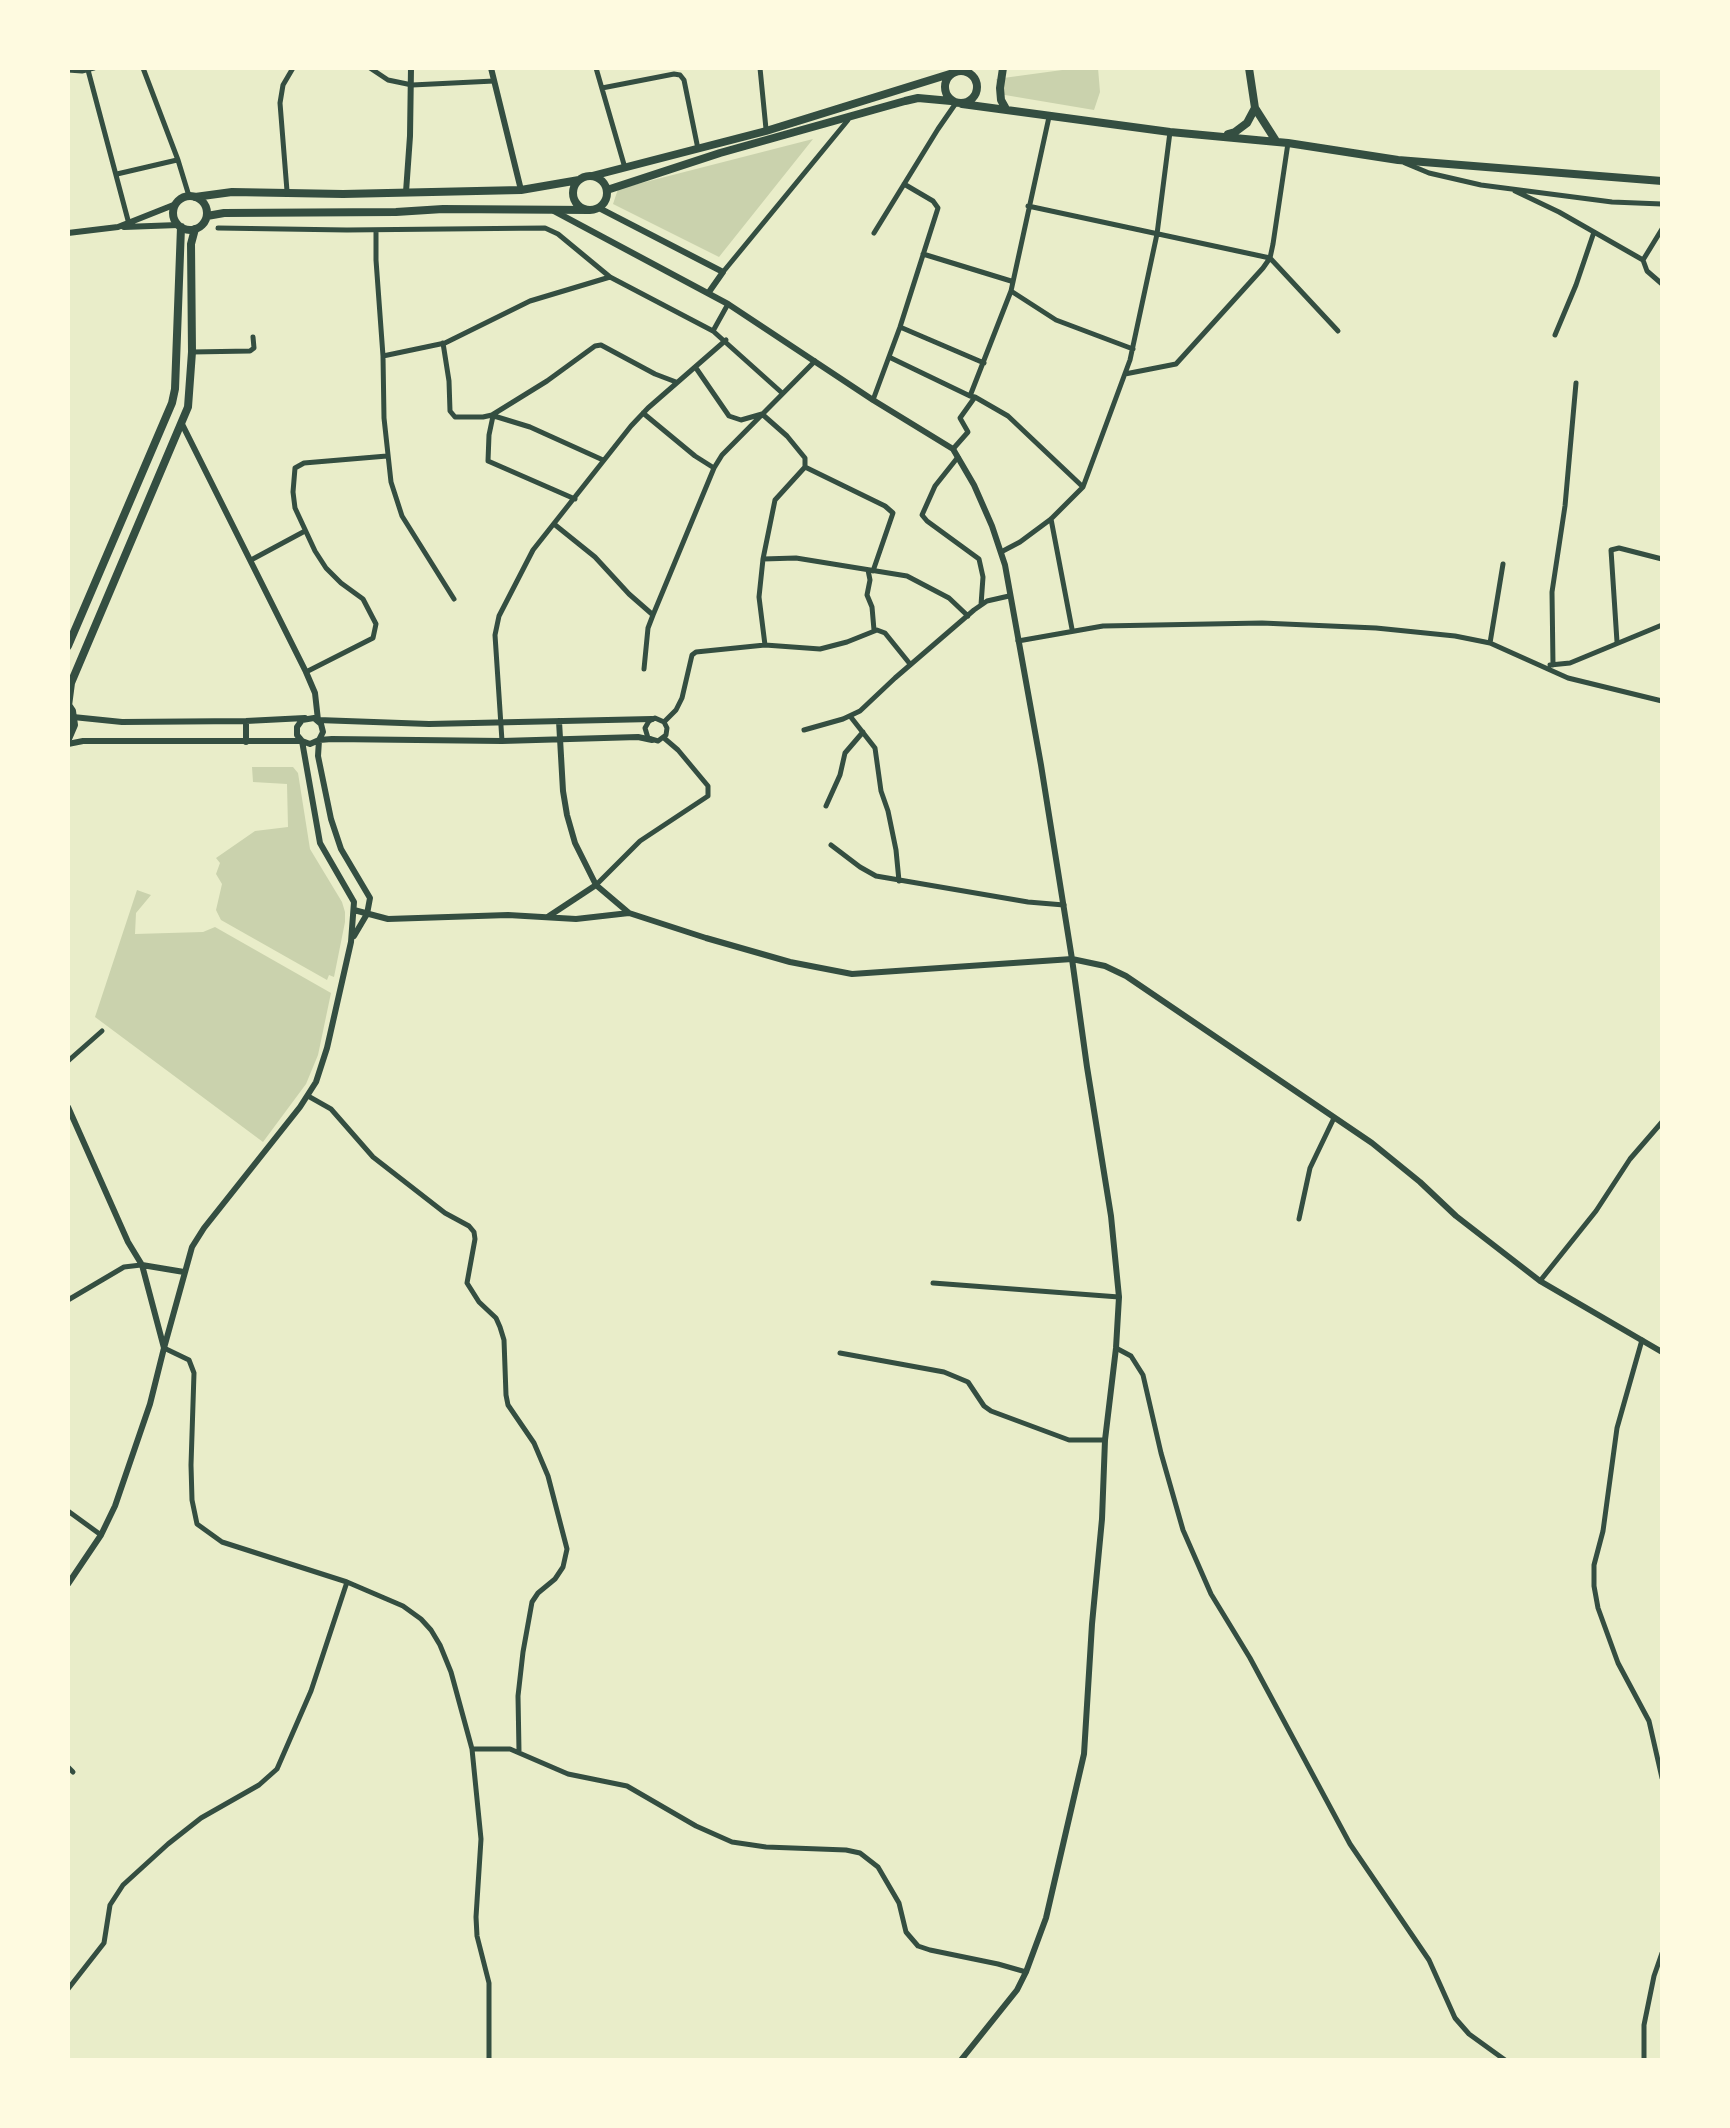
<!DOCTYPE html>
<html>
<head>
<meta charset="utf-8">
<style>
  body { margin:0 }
  #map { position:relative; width:1730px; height:2128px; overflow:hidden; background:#e9edc9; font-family:"Crimson Pro",serif }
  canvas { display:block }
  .frame { position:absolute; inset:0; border:70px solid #fefae0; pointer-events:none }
</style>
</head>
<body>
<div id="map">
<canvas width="1730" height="2128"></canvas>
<div class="frame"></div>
</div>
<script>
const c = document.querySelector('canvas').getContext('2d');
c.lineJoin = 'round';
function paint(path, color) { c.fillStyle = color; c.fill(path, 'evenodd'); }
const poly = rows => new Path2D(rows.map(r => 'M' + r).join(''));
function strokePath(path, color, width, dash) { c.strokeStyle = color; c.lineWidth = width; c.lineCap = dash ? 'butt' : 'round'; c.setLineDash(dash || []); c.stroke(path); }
paint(poly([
  [1077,68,1098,68,1100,92,1094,110,999,94,996,79],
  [813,139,719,257,613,204,618,189],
  [252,767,293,767,298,773,310,849,342,902,345,912,345,922,334,977,329,975,327,980,221,920,216,910,222,884,216,874,220,863,216,858,255,831,288,827,287,784,253,782],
  [137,890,151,895,136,913,135,934,203,932,215,927,331,993,318,1055,306,1084,263,1142,95,1017]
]), '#cad2ad');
strokePath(poly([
  [143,68,178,160,189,196],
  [370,68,388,80,412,85,494,81],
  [596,68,625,168],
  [760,68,766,129],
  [956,68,957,71],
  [68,70,82,71,94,68],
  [88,70,129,224],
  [602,88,674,74,680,75,684,80,698,149],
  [1405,163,1429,173,1481,185,1612,202,1662,204],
  [117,174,177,160],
  [287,191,280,103,283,85,293,68],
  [1515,191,1559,212,1643,260,1662,229],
  [1028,206,1270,258,1338,331],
  [218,228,347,230,545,228,558,234,610,277,713,331,728,304],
  [376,230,376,260,383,356,384,418,391,482,402,516,454,599],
  [874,233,938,129,956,103],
  [923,254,1011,281],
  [1643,260,1647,271,1662,284],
  [723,272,848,120],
  [1011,291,1056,320,1133,349],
  [900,327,984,363],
  [713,331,781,392],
  [1555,335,1576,285,1594,232],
  [443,343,449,381,450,411,455,417,483,417,492,415,547,381,595,346,601,345,655,374,676,382],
  [192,352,250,351,254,348,253,337],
  [383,356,445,343,530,301,610,277],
  [889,357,970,396],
  [696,368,729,416,741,420,762,414,787,436,805,458,805,467,775,500,763,559,796,558,907,576,949,598,968,616],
  [1125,374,1176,364,1263,268,1270,258,1273,244,1288,143],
  [975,397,1008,416,1083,487],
  [873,400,900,327,938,208,933,201,904,184],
  [643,413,695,456,714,468],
  [493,416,489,435,488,461,575,499],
  [494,416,530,427,603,460],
  [953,449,968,432,960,418,975,397,970,396,1011,291,1049,117],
  [958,457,935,486,922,515,927,521,979,559,983,577,981,605],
  [805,467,885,506,893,513,873,571],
  [1051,519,1072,629],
  [554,524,595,557,629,594,653,615],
  [1001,552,1020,542,1051,519,1083,487,1130,360,1157,234,1170,132],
  [763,559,759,597,765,645],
  [251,560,305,531],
  [868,570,870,580,867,595,872,607,874,630],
  [1018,641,1103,626,1262,623,1376,628,1455,636,1490,643,1568,678,1662,701],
  [1617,642,1611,550,1619,548,1662,559],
  [1490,643,1503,564],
  [1550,665,1570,663,1662,625],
  [1553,665,1552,592,1565,506,1576,383],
  [644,669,648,628,653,615,714,468,722,455,815,361],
  [306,672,373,638,376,624,363,599,341,583,326,568,315,551,295,508,293,492,295,468,304,463,387,456],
  [850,716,875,748,881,791,888,811,896,850,899,881],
  [664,722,655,718,649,721,645,728,648,738,658,741,666,735,667,728,664,722,676,710,682,698,692,655,696,652,765,645,820,649,847,642,877,630,885,633,910,664],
  [804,730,843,719,860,711,895,678,974,610,987,601,1009,596],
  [502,741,495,635,499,616,533,550,631,426,648,408,726,340],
  [826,806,840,775,845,753,863,732],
  [831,845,860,867,876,876,1028,902,1064,905],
  [596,885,640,841,708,796,708,786,678,750,664,738],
  [68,1061,102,1031],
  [308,1096,331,1109,373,1157,445,1213,469,1226,474,1232,475,1239,467,1283,479,1302,496,1318,500,1327,504,1340,506,1395,508,1405,534,1443,548,1476,567,1549,563,1567,555,1579,538,1593,532,1602,523,1652,518,1696,519,1751],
  [1299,1219,1310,1168,1334,1118],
  [1540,1281,1596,1211,1630,1159,1662,1122],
  [933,1283,1119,1297],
  [68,1300,124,1267,141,1265],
  [1642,1340,1617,1428,1603,1531,1594,1565,1594,1586,1598,1608,1618,1663,1649,1721,1662,1778],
  [1116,1348,1131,1356,1143,1375,1161,1453,1183,1530,1211,1594,1250,1658,1350,1844,1429,1960,1455,2018,1469,2034,1505,2060],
  [840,1353,944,1372,968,1382,984,1406,991,1411,1069,1440,1105,1440],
  [68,1511,101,1535],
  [347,1582,403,1606,421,1619,431,1630,440,1645,451,1672,472,1749,510,1749,568,1774,627,1786,696,1826,732,1842,766,1847,846,1850,860,1853,878,1867,899,1903,906,1932,918,1946,930,1950,998,1964,1026,1972],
  [472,1749,481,1839,476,1917,477,1936,489,1983,489,2060],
  [68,1767,73,1772],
  [68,1989,104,1943,110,1905,123,1885,168,1844,201,1818,259,1785,277,1769,311,1691,347,1582,222,1542,197,1524,192,1500,191,1465,194,1373,189,1360,164,1348],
  [1644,2060,1644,2025,1654,1976,1662,1953]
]), '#344e41', 5);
strokePath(poly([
  [491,68,521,190],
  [406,192,410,136,411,68],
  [599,208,723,272,709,292],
  [554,211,728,304,873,400,953,449,974,485,992,526,1005,565,1041,765,1072,959,1087,1067,1111,1216,1119,1297,1116,1348,1105,1440,1102,1519,1092,1624,1084,1754,1046,1918,1026,1972,1017,1990,961,2060],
  [124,227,178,225],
  [68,233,118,227,176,204],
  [182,424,306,672,315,693,318,720,429,724,652,719],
  [73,717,122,722,246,721,305,718],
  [246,721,246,742],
  [559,721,563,791,567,815,575,843,596,885,629,913,706,938,790,962,852,974,1072,959,1105,966,1126,976,1372,1143,1420,1182,1456,1216,1540,1281,1662,1352],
  [68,744,83,741,302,741,320,843,354,902,351,942,327,1048,316,1082,300,1107,204,1228,192,1247,164,1348],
  [354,910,388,919,508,915,576,919,629,913],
  [549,916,596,885],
  [354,936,367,914,370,898,341,849,331,819,318,756,319,740,323,732,321,724,314,718,302,720,297,727,297,735,302,741,310,744,319,740,332,739,502,741,638,737,652,740],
  [68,1107,128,1242,142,1265,164,1348,150,1404,115,1506,101,1535,68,1584],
  [142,1265,184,1272]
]), '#344e41', 6);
strokePath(poly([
  [1003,68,1000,88,1001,100,1006,109],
  [1249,68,1255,108,1276,141],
  '945 87a16 16 0 1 1 32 0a16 16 0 1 1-32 0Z',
  [962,104,1170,132,1288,143,1398,160,1662,181],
  [1228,134,1235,132,1247,123,1255,108],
  '573 193a17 17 0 1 1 34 0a17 17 0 1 1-34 0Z',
  [592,176,766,131,953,73],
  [607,190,720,153,905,101,918,98,951,101],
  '173 213a17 17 0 1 1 34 0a17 17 0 1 1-34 0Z',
  [195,197,232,192,343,194,521,190,579,180],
  [207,216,224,213,396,212,443,209,589,210],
  [68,646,172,403,175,389,181,227],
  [68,705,72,711,74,725,68,739],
  [68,706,71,683,188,407,192,352,191,244,195,229]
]), '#344e41', 8);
</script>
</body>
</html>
